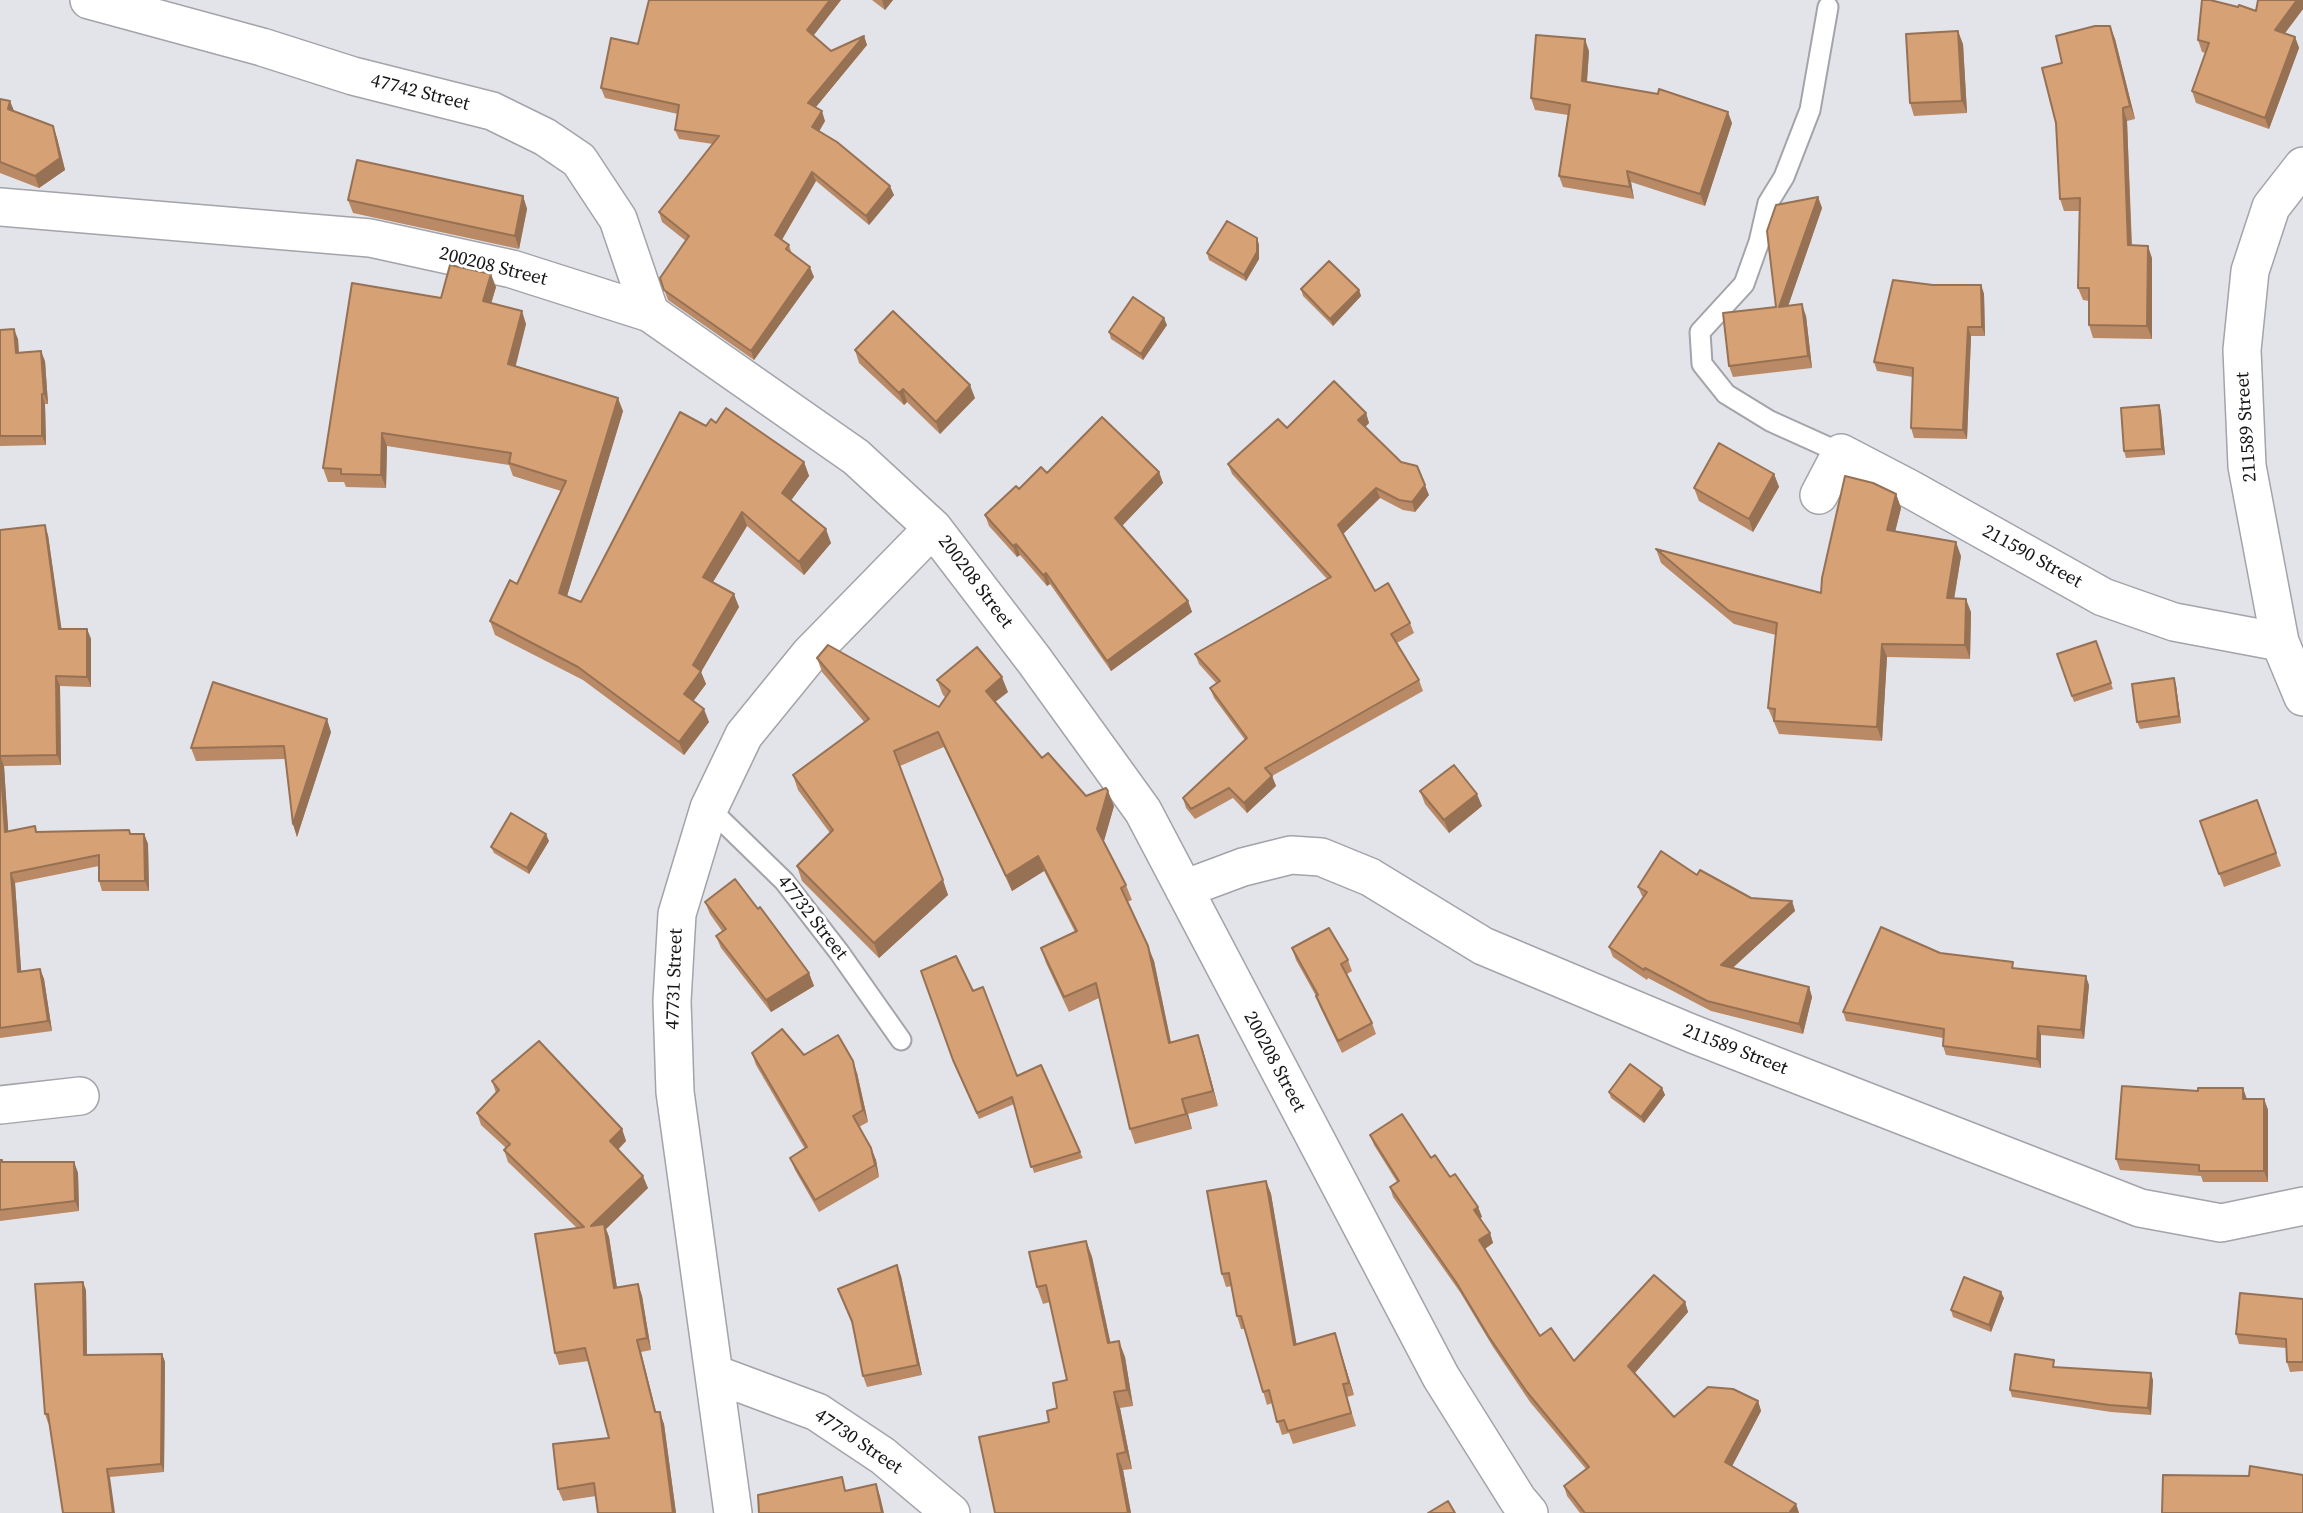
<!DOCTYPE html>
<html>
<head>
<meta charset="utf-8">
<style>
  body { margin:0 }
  canvas { display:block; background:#e3e3ea }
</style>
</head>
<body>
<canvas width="2303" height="1513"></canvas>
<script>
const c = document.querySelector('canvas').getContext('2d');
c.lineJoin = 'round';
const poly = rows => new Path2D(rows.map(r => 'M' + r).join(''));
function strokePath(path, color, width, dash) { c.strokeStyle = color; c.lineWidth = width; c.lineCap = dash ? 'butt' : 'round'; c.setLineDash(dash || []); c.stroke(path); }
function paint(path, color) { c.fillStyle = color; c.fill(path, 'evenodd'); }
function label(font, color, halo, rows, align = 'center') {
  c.font = font + ' "Source Serif 4",serif'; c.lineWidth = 6; c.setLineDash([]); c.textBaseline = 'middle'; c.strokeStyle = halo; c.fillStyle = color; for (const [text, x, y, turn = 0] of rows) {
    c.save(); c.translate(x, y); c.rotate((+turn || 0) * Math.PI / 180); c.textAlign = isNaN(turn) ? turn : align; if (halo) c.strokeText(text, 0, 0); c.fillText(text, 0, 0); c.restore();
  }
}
const service = poly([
  [1828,7,1810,110,1784,177,1768,203,1759,242,1744,284,1700,332,1702,364,1726,394,1770,421,1841,453],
  [709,808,784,881,839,952,901,1040]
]);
const minor = poly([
  [89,0,262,47,353,76,492,111,545,137,579,160,618,219,650,313],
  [2303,166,2271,207,2250,271,2242,350,2247,466,2280,642,2303,697],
  [0,207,370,238,512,269,650,313,856,457,933,528,1034,660,1143,811,1441,1377,1518,1500,1529,1513],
  [1819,495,1841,453,1910,489,2103,597,2174,622,2280,642],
  [1184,889,1243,867,1291,855,1321,857,1370,877,1483,946,1693,1034,2140,1208,2221,1223,2303,1206],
  [0,1105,80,1096],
  [715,1374,817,1412,883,1456,951,1513],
  [733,1513,675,1092,672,1001,677,914,709,808,744,735,810,654,933,528]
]);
strokePath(service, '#a3a3aa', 23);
strokePath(minor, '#a3a3aa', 40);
strokePath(service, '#fff', 19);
strokePath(minor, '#fff', 37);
paint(poly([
  [649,0,841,0,813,36,831,51,864,36,867,45,815,108,825,121,819,131,894,195,869,225,816,181,781,240,789,245,792,254,814,277,754,360,668,300,660,278,686,241,662,222,659,212,713,144,679,139,675,130,678,114,605,98,601,88,638,44],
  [872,0,893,0,885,10],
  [2303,0,2303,9,2285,33,2295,37,2299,48,2269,129,2196,103,2192,91,2206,53,2202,52,2198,40,2256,11],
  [2110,26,2115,39,2135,119,2127,121,2132,245,2152,258,2152,339,2093,338,2089,325,2089,301,2083,300,2078,288,2079,211,2064,211,2060,199,2062,63],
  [1963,44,1967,113,1914,116,1910,103],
  [1589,51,1587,82,1732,123,1705,206,1631,182,1634,199,1563,187,1559,176,1568,115,1535,110,1531,98],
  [0,99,14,112,53,126,57,138,65,170,39,188,0,173],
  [523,196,527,209,519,249,353,213,348,200],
  [1818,197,1822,208,1788,306,1806,316,1812,368,1733,377,1729,366,1776,307],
  [1257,238,1259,245,1259,259,1246,281,1209,260,1207,253],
  [1933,285,1981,285,1984,294,1985,336,1971,336,1967,439,1914,438,1911,428,1913,377,1877,371,1874,362],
  [496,287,491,303,526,324,515,366,623,411,567,596,581,602,706,426,716,423,804,462,809,476,791,500,831,543,804,575,747,526,713,582,739,607,701,672,706,684,693,701,709,722,684,755,583,680,495,635,490,621,517,584,561,491,513,476,509,465,387,446,386,488,346,487,344,482,328,482,323,468,441,298],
  [1301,289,1359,290,1361,296,1333,326,1303,296],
  [1167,325,1143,360,1111,339,1109,332],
  [0,330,18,339,19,352,45,361,48,404,45,404,46,445,0,446],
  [855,350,975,398,940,434,907,402,904,405,859,363],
  [2159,405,2161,412,2165,455,2126,458,2124,451],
  [1366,413,1369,423,1365,427,1429,495,1415,512,1403,510,1380,498,1343,534,1375,591,1410,623,1414,633,1397,643,1419,680,1423,691,1272,776,1276,786,1247,813,1233,798,1195,819,1186,808,1183,798,1245,740,1214,698,1210,688,1217,684,1199,664,1195,654,1327,579,1232,474,1228,464,1287,428],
  [1159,472,1163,483,1122,526,1188,601,1192,612,1111,671,1050,584,1047,586,1020,555,1017,557,989,526,985,515,1019,489,1047,473],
  [1774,474,1779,487,1753,532,1699,501,1694,488],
  [1896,494,1901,508,1895,532,1961,556,1954,598,1971,612,1970,659,1887,657,1882,741,1779,734,1768,708,1776,635,1734,624,1661,563,1656,549,1821,593],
  [0,530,48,535,61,629,87,629,91,639,91,687,60,686,61,765,4,766,8,832,129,830,131,834,144,834,148,844,149,891,102,891,99,881,99,866,15,883,21,971,40,969,44,979,52,1031,0,1038],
  [2096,641,2113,689,2074,702,2057,654],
  [817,658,939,707,946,698,943,695,937,680,1008,692,995,702,1042,758,1086,796,1114,806,1104,841,1126,885,1132,900,1127,902,1154,961,1171,1042,1203,1050,1218,1106,1188,1114,1192,1129,1135,1144,1130,1129,1099,998,1069,1012,1046,963,1041,948,1075,932,1044,871,1012,891,944,747,900,766,948,895,879,958,802,881,797,866,830,833,798,790,793,775,865,723,822,672],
  [2174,678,2176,685,2181,723,2140,729,2137,722],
  [331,732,297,837,293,824,285,759,196,761,191,748],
  [1420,791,1482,806,1449,833,1425,804],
  [2257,800,2281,866,2224,887,2200,821],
  [549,841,529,874,494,853,491,847],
  [1697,875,1751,898,1792,901,1795,911,1732,968,1809,987,1812,997,1803,1034,1711,1011,1648,978,1647,980,1613,957,1609,947,1643,897,1642,896,1638,887],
  [705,902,809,973,814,986,771,1012,721,948,716,936,722,931,710,914],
  [1292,948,1348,960,1352,971,1347,974,1372,1023,1376,1034,1342,1053,1320,1007,1316,996,1296,960],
  [1940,953,2015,968,2089,985,2084,1039,2041,1035,2041,1068,1946,1055,1943,1046,1943,1038,1846,1021,1843,1012],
  [921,971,973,991,1017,1076,1080,1152,1083,1158,1034,1173,1014,1104,979,1119,955,1066],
  [752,1053,804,1055,857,1073,868,1122,859,1127,871,1148,876,1160,879,1177,819,1212,795,1170,790,1158,805,1149,756,1065],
  [492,1081,622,1129,626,1141,618,1150,648,1188,606,1229,609,1237,617,1288,638,1284,642,1296,651,1350,641,1352,656,1412,664,1424,676,1513,598,1513,596,1496,563,1501,558,1489,609,1438,589,1361,559,1365,555,1353,577,1228,508,1162,504,1150,506,1148,481,1125,477,1113,496,1093],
  [1662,1088,1665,1095,1644,1123,1611,1098,1609,1092],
  [2247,1099,2264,1099,2268,1110,2268,1182,2203,1182,2201,1176,2120,1170,2116,1159],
  [1370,1135,1431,1158,1478,1207,1482,1217,1479,1218,1490,1233,1493,1243,1485,1249,1540,1336,1574,1361,1685,1302,1688,1312,1635,1373,1674,1417,1758,1401,1761,1411,1732,1466,1796,1504,1799,1513,1580,1513,1567,1496,1564,1486,1586,1469,1530,1402,1493,1347,1460,1292,1393,1197,1390,1187,1397,1182,1374,1145],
  [0,1160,3,1162,74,1162,78,1173,79,1211,0,1221],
  [1266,1181,1271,1194,1296,1344,1335,1333,1354,1395,1347,1397,1356,1426,1293,1444,1289,1433,1282,1435,1272,1403,1267,1405,1245,1329,1241,1329,1237,1316,1232,1286,1226,1287,1222,1274],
  [1086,1241,1092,1257,1110,1342,1125,1357,1133,1406,1120,1408,1132,1469,1123,1470,1131,1513,995,1513,1057,1408,1067,1380,1050,1302,1043,1304,1037,1287],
  [897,1265,901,1276,922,1375,867,1387,863,1376,852,1324,838,1289],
  [86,1290,87,1355,162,1354,165,1362,164,1472,110,1477,48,1423,45,1414],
  [2004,1298,1991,1332,1953,1317,1951,1310],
  [2303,1299,2303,1371,2290,1372,2287,1362,2286,1348,2239,1344,2236,1334],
  [2056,1367,2153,1380,2151,1415,2111,1412,2012,1397,2010,1390]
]), '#b98a65');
paint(poly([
  [830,0,841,0,810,40,807,30],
  [882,0,893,0,885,10],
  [2297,0,2303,0,2303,9,2279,41,2275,30],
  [2110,26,2115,39,2135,119,2130,106],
  [1958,31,1963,44,1967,113,1962,101],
  [864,36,867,45,811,113,808,103],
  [2295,37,2299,48,2269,129,2265,118],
  [1585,39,1589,51,1586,93,1582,81],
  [10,101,15,113,8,109],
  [2123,108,2127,121,2132,258,2128,245],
  [822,111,825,121,816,137,812,127],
  [1728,112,1732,123,1705,206,1700,194],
  [53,126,57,138,65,170,39,188,35,176],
  [1627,171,1631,182,1634,199,1630,187],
  [812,172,816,181,779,245,775,235],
  [890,186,894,195,869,225,866,216],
  [523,196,527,209,519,249,515,236],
  [1818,197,1822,208,1784,318,1779,307],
  [1257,238,1259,245,1259,259,1246,281,1244,275],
  [2148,246,2152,258,2152,339,2147,326],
  [810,267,814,277,754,360,751,351],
  [491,274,496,287,488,314,483,301],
  [1981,285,1984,294,1985,336,1982,327],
  [1359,290,1361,296,1333,326,1330,319],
  [1802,304,1806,316,1812,368,1808,356],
  [522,311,526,324,513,377,508,364],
  [1164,318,1167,325,1143,360,1141,354],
  [1968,327,1971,336,1967,439,1963,430],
  [14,329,18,339,19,362,16,353],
  [41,351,45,361,48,404,44,394],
  [970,385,975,398,940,434,936,422],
  [903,389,907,402,904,405,899,393],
  [42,394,45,404,46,445,42,436],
  [618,398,623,411,564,606,559,593],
  [2159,405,2161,412,2165,455,2162,449],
  [1366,413,1369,423,1362,430,1358,420],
  [382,433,387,446,386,488,381,475],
  [804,462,809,476,787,506,782,493],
  [1159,472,1163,483,1119,529,1115,518],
  [1774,474,1779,487,1753,532,1749,519],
  [1425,485,1429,495,1415,512,1412,502],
  [1376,488,1380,498,1342,535,1338,525],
  [1896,494,1901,508,1892,544,1887,530],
  [742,512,747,526,708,590,703,577],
  [45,525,48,535,63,639,59,629],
  [826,529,831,543,804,575,799,562],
  [1956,542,1961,556,1952,612,1947,598],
  [1016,544,1020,555,1017,557,1013,546],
  [1046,573,1050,584,1047,586,1043,575],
  [734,594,739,607,701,672,706,684,689,707,684,694,693,665],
  [1966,599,1971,612,1970,659,1965,645],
  [1188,601,1192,612,1111,671,1107,661],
  [87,629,91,639,91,687,87,677],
  [1882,644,1887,657,1882,741,1877,727],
  [56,676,60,686,61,765,57,755],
  [1002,677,1008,692,991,705,986,691],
  [2174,678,2176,685,2181,723,2179,716],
  [704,709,709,722,684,755,679,742],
  [327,719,331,732,297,837,293,824],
  [0,756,4,766,9,842,5,832],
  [1272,776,1276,786,1247,813,1244,803],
  [1108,791,1114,806,1103,844,1097,829],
  [1477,794,1482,806,1449,833,1444,820],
  [144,834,148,844,149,891,145,881],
  [546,834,549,841,529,874,527,868],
  [1038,856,1044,871,1012,891,1006,876],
  [11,873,15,883,22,982,18,972],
  [943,880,948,895,879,958,874,943],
  [1792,901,1795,911,1725,975,1721,965],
  [1148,946,1154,961,1174,1058,1169,1043],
  [40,969,44,979,52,1031,48,1021],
  [809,973,814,986,771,1012,766,1000],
  [2086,976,2089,985,2084,1039,2081,1030],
  [1809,987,1812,997,1803,1034,1799,1024],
  [2038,1026,2041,1035,2041,1068,2037,1059],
  [1198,1035,1203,1050,1218,1106,1213,1091],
  [853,1061,857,1073,868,1122,863,1110],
  [1662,1088,1665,1095,1644,1123,1641,1117],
  [2243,1088,2247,1099,2243,1099],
  [1182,1099,1188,1114,1192,1129,1186,1114],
  [2264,1099,2268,1110,2268,1182,2264,1171],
  [622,1129,626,1141,614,1153,610,1141],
  [871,1148,876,1160,879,1177,875,1165],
  [74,1162,78,1173,79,1211,75,1201],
  [643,1176,648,1188,606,1229,609,1237,619,1300,591,1226],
  [1266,1181,1271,1194,1299,1358,1294,1345],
  [1478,1207,1482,1217,1477,1220,1474,1210],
  [1490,1233,1493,1243,1483,1250,1479,1240],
  [1086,1241,1092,1257,1114,1359,1108,1343],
  [897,1265,901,1276,922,1375,918,1365],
  [83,1282,86,1290,87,1363,84,1355],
  [638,1284,642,1296,651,1350,647,1338],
  [2001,1292,2004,1298,1991,1332,1989,1325],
  [1685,1302,1688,1312,1632,1376,1628,1366],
  [1335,1333,1339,1346,1354,1395,1349,1383],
  [637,1340,641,1352,659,1424,655,1412],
  [1119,1341,1125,1357,1133,1406,1127,1390],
  [162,1354,165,1362,164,1472,161,1464],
  [2151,1373,2153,1380,2151,1415,2148,1408],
  [1114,1392,1120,1408,1132,1469,1126,1452],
  [1758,1401,1761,1411,1729,1472,1725,1462],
  [660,1412,664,1424,676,1513,673,1513],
  [1117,1454,1123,1470,1131,1513,1128,1513],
  [107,1469,110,1477,115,1513,113,1513],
  [876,1484,880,1496,884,1513,882,1513],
  [1796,1504,1799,1513,1789,1513]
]), '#967153');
const building = poly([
  [649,0,830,0,807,30,831,51,864,36,808,103,822,111,812,127,837,142,890,186,866,216,812,172,775,235,789,245,786,249,810,267,751,351,664,290,660,278,689,236,659,212,719,136,675,130,679,105,601,88,611,38,638,44,649,0],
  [2202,0,2210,0,2238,7,2239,5,2256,11,2258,0,2297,0,2275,30,2295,37,2265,118,2192,91,2209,43,2198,40,2202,0],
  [2095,26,2110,26,2130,106,2123,108,2128,245,2148,246,2147,326,2089,325,2089,288,2078,288,2080,198,2060,199,2056,123,2042,68,2062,63,2056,36,2095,26],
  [1958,31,1962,101,1910,103,1906,34,1958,31],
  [1536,35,1585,39,1582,81,1658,94,1659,89,1728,112,1700,194,1627,171,1630,187,1559,176,1570,105,1531,98,1536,35],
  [0,99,10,101,8,109,53,126,60,158,35,176,0,162,0,99],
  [357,160,523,196,515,236,348,200,357,160],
  [1818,197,1779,307,1802,304,1808,356,1729,366,1723,313,1776,307,1767,231,1776,205,1818,197],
  [1227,221,1257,238,1257,252,1244,275,1207,253,1227,221],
  [1329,261,1359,290,1330,319,1301,289,1329,261],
  [450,265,491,274,483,301,522,311,508,364,618,398,559,593,581,602,680,412,706,426,711,419,716,423,726,408,804,462,782,493,826,529,799,562,742,512,703,577,734,594,693,665,701,671,684,694,704,709,679,742,578,667,490,621,510,580,517,584,566,481,509,463,511,453,382,433,381,475,341,474,341,469,323,468,352,283,441,298,450,265],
  [1893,280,1933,285,1981,285,1982,327,1968,327,1963,430,1911,428,1913,368,1874,362,1893,280],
  [1133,297,1164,318,1141,354,1109,332,1133,297],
  [893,311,970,385,936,422,903,389,899,393,855,350,893,311],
  [14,329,16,353,41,351,44,394,42,394,42,436,0,436,0,330,14,329],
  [1334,381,1366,413,1358,420,1401,462,1417,466,1425,485,1412,502,1399,500,1376,488,1338,525,1375,591,1388,583,1410,623,1391,634,1419,680,1265,768,1272,776,1244,803,1229,788,1191,809,1183,798,1247,738,1210,688,1220,681,1195,654,1331,577,1228,464,1278,419,1287,428,1334,381],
  [2159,405,2162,449,2124,451,2121,408,2159,405],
  [1102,417,1159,472,1115,518,1188,601,1107,661,1046,573,1043,575,1016,544,1013,546,985,515,1016,486,1019,489,1041,467,1047,473,1102,417],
  [1719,443,1774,474,1749,519,1694,488,1719,443],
  [1845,476,1873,483,1896,494,1887,530,1956,542,1947,598,1966,599,1965,645,1882,644,1877,727,1774,721,1775,709,1768,708,1777,623,1729,611,1656,549,1821,593,1822,578,1845,476],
  [45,525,59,629,87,629,87,677,56,676,57,755,0,756,5,832,35,826,36,832,129,830,130,834,144,834,145,881,99,881,99,855,11,873,18,972,40,969,48,1021,0,1028,0,530,45,525],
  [2096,641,2111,683,2072,696,2057,654,2096,641],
  [828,645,939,707,950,691,937,680,977,647,1002,677,986,691,1042,758,1048,753,1086,796,1106,788,1108,791,1097,829,1126,885,1121,888,1148,946,1169,1043,1198,1035,1213,1091,1182,1099,1186,1114,1130,1129,1096,983,1064,997,1041,948,1077,931,1038,856,1006,876,938,732,894,751,943,880,874,943,797,866,833,830,793,775,869,719,817,658,828,645],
  [2174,678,2179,716,2137,722,2132,684,2174,678],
  [213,682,327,719,293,824,284,746,191,748,213,682],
  [1454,765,1477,794,1444,820,1420,791,1454,765],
  [2257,800,2276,853,2219,874,2200,821,2257,800],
  [511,813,546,834,527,868,491,847,511,813],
  [1661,851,1697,875,1700,870,1751,898,1792,901,1721,965,1809,987,1799,1024,1707,1001,1645,968,1644,970,1609,947,1647,892,1638,887,1661,851],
  [735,879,758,909,760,907,809,973,766,1000,716,936,726,929,705,902,735,879],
  [1881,927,1940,953,2013,962,2012,968,2086,976,2081,1030,2038,1026,2037,1059,1943,1046,1944,1029,1843,1012,1881,927],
  [1329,928,1348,960,1341,964,1372,1023,1338,1041,1316,996,1318,995,1292,948,1329,928],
  [956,956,973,991,983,987,1017,1076,1041,1065,1080,1152,1031,1167,1012,1097,977,1113,953,1060,921,971,956,956],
  [782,1029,804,1055,838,1035,853,1061,863,1110,853,1116,871,1148,875,1165,815,1200,790,1158,807,1147,752,1053,782,1029],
  [539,1041,622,1129,610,1141,643,1176,591,1226,604,1224,614,1288,638,1284,647,1338,637,1340,655,1412,660,1412,673,1513,598,1513,594,1483,558,1489,553,1444,609,1438,585,1348,555,1353,535,1234,584,1227,504,1150,510,1144,477,1113,499,1090,492,1081,539,1041],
  [1630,1064,1662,1088,1641,1117,1609,1092,1630,1064],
  [2122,1086,2198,1091,2198,1088,2243,1088,2243,1099,2264,1099,2264,1171,2199,1171,2199,1165,2116,1159,2122,1086],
  [1402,1114,1431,1158,1435,1155,1450,1177,1455,1174,1478,1207,1474,1210,1490,1233,1479,1240,1540,1336,1551,1328,1574,1361,1654,1275,1685,1302,1628,1366,1674,1417,1708,1387,1733,1389,1758,1401,1725,1462,1796,1504,1789,1513,1585,1513,1564,1486,1589,1467,1527,1392,1489,1337,1456,1282,1390,1187,1399,1181,1370,1135,1402,1114],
  [0,1160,2,1160,2,1162,74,1162,75,1201,0,1210,0,1160],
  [1266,1181,1294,1345,1335,1333,1349,1383,1343,1384,1351,1413,1288,1431,1284,1420,1277,1422,1269,1390,1263,1392,1241,1316,1237,1316,1229,1273,1222,1274,1207,1191,1266,1181],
  [1086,1241,1108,1343,1119,1341,1127,1390,1114,1392,1126,1452,1117,1454,1128,1513,995,1513,979,1437,1049,1422,1047,1411,1057,1408,1053,1383,1067,1380,1046,1285,1037,1287,1029,1252,1086,1241],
  [897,1265,918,1365,863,1376,852,1321,838,1289,897,1265],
  [1964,1277,2001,1292,1989,1325,1951,1310,1964,1277],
  [83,1282,84,1355,162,1354,161,1464,107,1469,113,1513,63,1513,48,1414,45,1414,35,1284,83,1282],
  [2240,1293,2303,1299,2303,1362,2287,1362,2286,1339,2236,1334,2240,1293],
  [2015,1354,2054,1360,2053,1367,2151,1373,2148,1408,2109,1405,2010,1390,2015,1354],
  [2250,1466,2303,1475,2303,1513,2162,1513,2163,1475,2249,1476,2250,1466],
  [842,1477,845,1491,876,1484,882,1513,759,1513,758,1495,842,1477],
  [1448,1501,1455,1513,1428,1513,1448,1501]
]);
paint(building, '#d7a176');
strokePath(building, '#967153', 2);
label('19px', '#161619', '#fff', [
  ["47742 Street",420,93,14],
  ["200208 Street",493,267,14],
  ["211589 Street",2247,427,-94],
  ["211590 Street",2032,557,29],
  ["200208 Street",975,582,53],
  ["47732 Street",812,918,52],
  ["47731 Street",675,979,-88],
  ["211589 Street",1735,1050,21],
  ["200208 Street",1274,1062,62],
  ["47730 Street",858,1442,34]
]);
</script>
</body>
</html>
